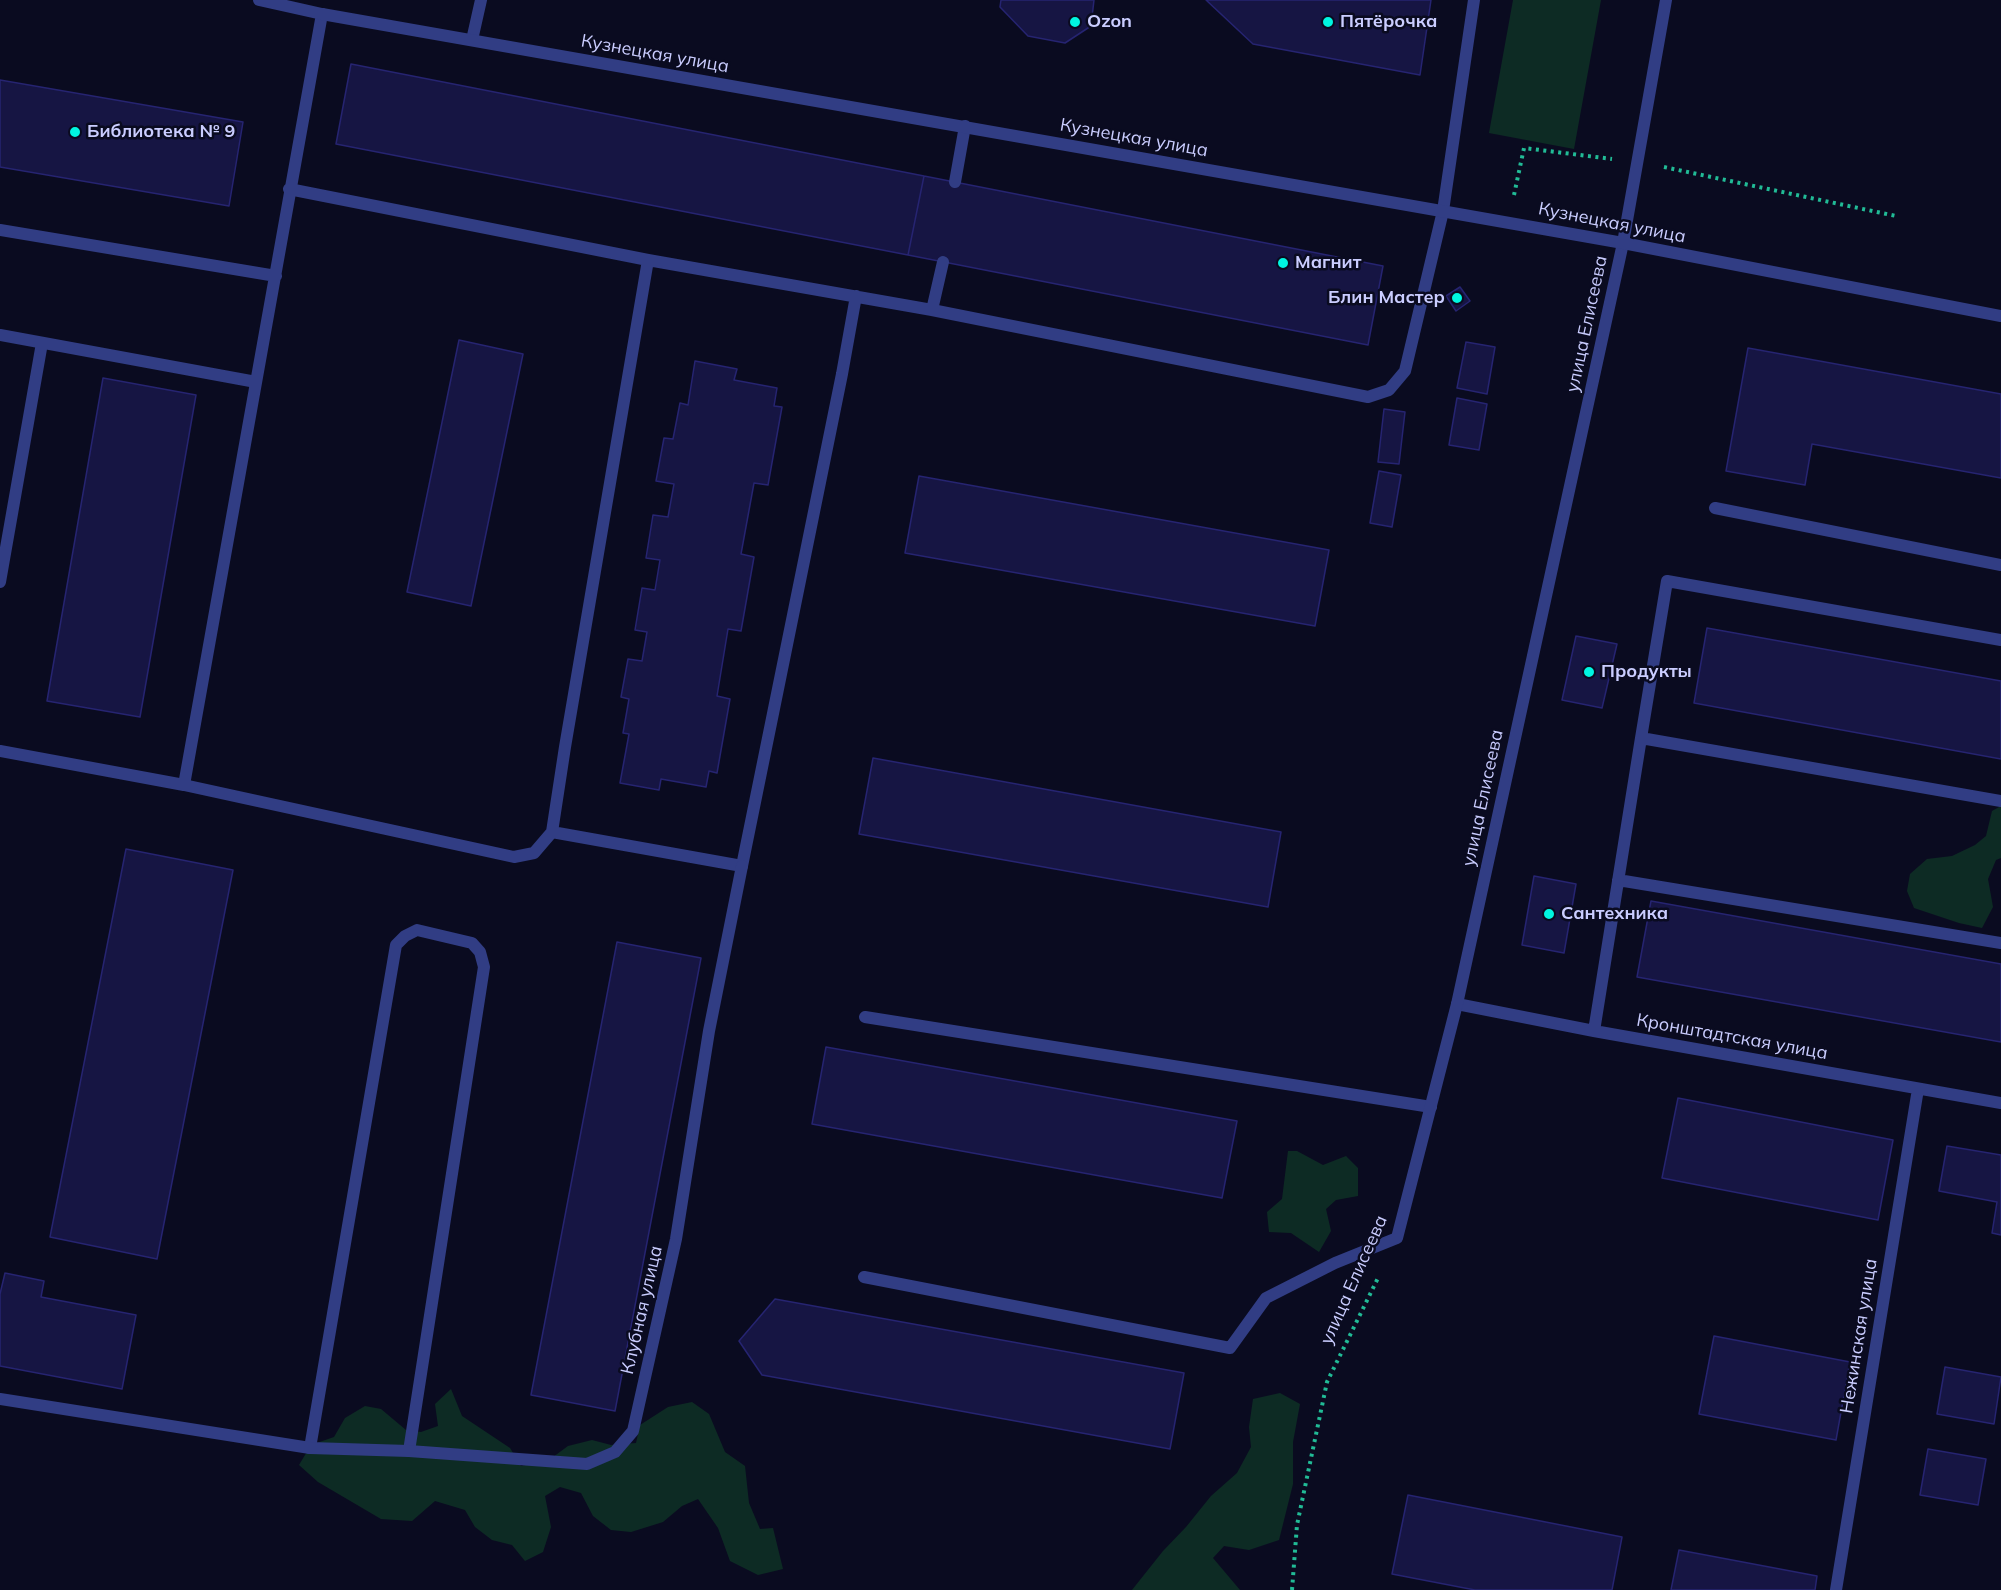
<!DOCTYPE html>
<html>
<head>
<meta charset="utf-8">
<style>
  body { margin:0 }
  canvas { display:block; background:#0a0b20 }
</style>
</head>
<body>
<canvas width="2001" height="1590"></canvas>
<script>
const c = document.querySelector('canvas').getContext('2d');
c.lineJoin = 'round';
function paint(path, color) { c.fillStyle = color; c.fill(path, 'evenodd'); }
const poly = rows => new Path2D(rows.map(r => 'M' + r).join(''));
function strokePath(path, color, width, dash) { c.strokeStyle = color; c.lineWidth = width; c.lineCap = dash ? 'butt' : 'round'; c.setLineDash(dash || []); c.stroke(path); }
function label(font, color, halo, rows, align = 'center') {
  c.font = font + ' Mulish,sans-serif'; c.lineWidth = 5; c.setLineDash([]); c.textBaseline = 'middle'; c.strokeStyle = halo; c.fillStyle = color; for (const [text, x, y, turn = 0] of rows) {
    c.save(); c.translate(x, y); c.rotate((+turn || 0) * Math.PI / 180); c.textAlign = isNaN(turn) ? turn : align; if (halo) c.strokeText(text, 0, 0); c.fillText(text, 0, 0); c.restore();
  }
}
paint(poly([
  [1513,0,1601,0,1574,149,1489,133],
  [2001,806,2001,858,1996,860,1988,879,1993,907,1982,928,1959,923,1914,908,1907,891,1910,874,1927,859,1952,856,1975,845,1986,836,1992,811],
  [1288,1151,1297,1151,1323,1165,1346,1156,1358,1168,1358,1196,1336,1200,1326,1209,1331,1231,1319,1252,1291,1233,1269,1232,1267,1212,1282,1199],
  [451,1389,462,1416,510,1448,521,1466,549,1460,568,1446,592,1440,611,1445,636,1443,640,1425,668,1407,692,1402,709,1414,725,1452,745,1466,749,1503,760,1529,773,1528,783,1569,758,1575,730,1561,718,1528,698,1499,682,1506,663,1522,631,1532,611,1530,593,1516,581,1493,560,1487,545,1496,551,1527,543,1552,525,1561,512,1545,492,1540,475,1527,465,1510,435,1501,412,1521,381,1519,318,1482,299,1465,311,1445,334,1437,345,1418,365,1406,381,1409,406,1430,421,1432,438,1426,435,1404],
  [1280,1393,1300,1404,1293,1442,1293,1484,1279,1540,1249,1550,1224,1546,1213,1558,1240,1590,1132,1590,1163,1551,1186,1527,1211,1496,1237,1473,1251,1447,1249,1427,1253,1399]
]), '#0d2b24');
const building = poly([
  [1001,0,1094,0,1091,26,1065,43,1028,36,1000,7,1001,0],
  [1206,0,1431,0,1420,75,1253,44,1206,0],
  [351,64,924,176,908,255,336,144,351,64],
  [0,80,243,122,229,206,0,167,0,80],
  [924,176,1383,266,1368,345,908,255,924,176],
  [1460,287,1470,301,1456,311,1446,296,1460,287],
  [459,340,523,354,471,606,407,592,459,340],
  [1466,342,1495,347,1487,394,1457,388,1466,342],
  [1748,348,2001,394,2001,478,1812,444,1805,485,1726,471,1748,348],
  [695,361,737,369,734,380,777,388,774,406,782,407,768,485,754,483,741,554,754,557,741,631,728,629,717,696,730,699,717,773,709,771,706,787,661,779,659,790,620,783,629,734,623,733,629,699,621,697,628,659,642,661,647,632,635,630,642,588,655,590,660,560,646,558,653,515,668,517,674,484,656,481,664,438,673,439,680,403,688,405,695,361],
  [103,378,196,395,140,717,47,701,103,378],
  [1457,398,1487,404,1479,450,1449,445,1457,398],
  [1384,409,1405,412,1399,464,1378,462,1384,409],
  [1379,471,1401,475,1392,527,1370,523,1379,471],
  [919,476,1329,550,1315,626,905,553,919,476],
  [1707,628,2001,681,2001,759,1694,703,1707,628],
  [1576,636,1617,644,1602,708,1562,700,1576,636],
  [873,758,1281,832,1268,907,859,834,873,758],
  [126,849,233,870,157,1259,50,1237,126,849],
  [1534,876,1576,884,1564,953,1522,945,1534,876],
  [1651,901,2001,964,2001,1042,1637,977,1651,901],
  [617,942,701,958,615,1411,531,1395,617,942],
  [826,1047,1237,1121,1222,1198,812,1124,826,1047],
  [1678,1098,1893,1140,1878,1220,1662,1178,1678,1098],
  [1947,1146,2001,1155,2001,1235,1992,1233,1997,1202,1939,1191,1947,1146],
  [5,1273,44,1281,41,1297,136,1315,122,1389,0,1366,0,1294,5,1273],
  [775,1299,1184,1373,1170,1449,762,1375,739,1341,775,1299],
  [1714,1336,1850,1362,1836,1440,1699,1414,1714,1336],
  [1945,1367,2001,1377,1994,1424,1937,1414,1945,1367],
  [1928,1449,1986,1459,1978,1505,1920,1495,1928,1449],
  [1408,1495,1622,1537,1612,1590,1475,1590,1392,1574,1408,1495],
  [1679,1550,1817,1576,1815,1590,1671,1590,1679,1550]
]);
paint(building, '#161543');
strokePath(building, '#262471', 1.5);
strokePath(poly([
  [1664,167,1896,216],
  [1514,195,1524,148,1612,159],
  [1292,1590,1297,1525,1327,1382,1379,1276]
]), '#21bb96', 4, [3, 4.5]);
strokePath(poly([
  [472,40,481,0],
  [955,182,965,126],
  [289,189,648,260,932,310,1368,397,1389,390,1405,371,1443,211,1474,0],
  [0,230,276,276],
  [932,310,943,262],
  [0,335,256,382],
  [1715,508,2001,565],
  [0,582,42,343],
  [1641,738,1667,581,2001,640],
  [0,751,184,785,514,857,534,853,552,832,565,747,648,260],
  [184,785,322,14],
  [552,832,742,866,842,374,856,296],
  [1618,880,2001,943],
  [1457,1004,1594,1031,2001,1103],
  [865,1017,1431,1107],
  [1594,1031,1641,738,2001,801],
  [310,1448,396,945,405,936,417,930,472,943,480,952,484,967,409,1451],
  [1836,1590,1918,1089]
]), '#313d84', 12);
strokePath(poly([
  [864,1277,1230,1348,1266,1298,1335,1263,1397,1238,1457,1004,1623,243],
  [0,1399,310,1448,409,1451,587,1464,615,1452,633,1431,676,1239,709,1031,742,866]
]), '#313d84', 12);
strokePath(poly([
  [259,0,322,14,1623,243,2001,316],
  [1623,243,1666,0]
]), '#313d84', 12);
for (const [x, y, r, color] of [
  [1075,22,6,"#00f5e1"],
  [1328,22,6,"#00f5e1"],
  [75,132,6,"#00f5e1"],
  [1283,263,6,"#00f5e1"],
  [1457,298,6,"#00f5e1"],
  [1589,672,6,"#00f5e1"],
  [1549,914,6,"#00f5e1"]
]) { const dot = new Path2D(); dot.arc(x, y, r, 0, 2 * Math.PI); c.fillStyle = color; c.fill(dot); strokePath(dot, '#0a0b20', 2); }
label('bold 18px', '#cacdff', '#0a0b20', [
  ["Ozon",1087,22],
  ["Пятёрочка",1340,22],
  ["Библиотека № 9",87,132],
  ["Магнит",1295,263],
  ["Блин Мастер",1445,298,"right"],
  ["Продукты",1601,672],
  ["Сантехника",1561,914]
], 'left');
label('18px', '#cacdff', '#0a0b20', [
  ["Кузнецкая улица",655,54,10],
  ["Кузнецкая улица",1134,138,10],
  ["Кузнецкая улица",1612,223,11],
  ["улица Елисеева",1587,324,-78],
  ["улица Елисеева",1483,798,-78],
  ["Кронштадтская улица",1732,1037,10],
  ["улица Елисеева",1354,1280,-66],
  ["Клубная улица",642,1310,-77],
  ["Нежинская улица",1859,1336,-81]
]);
</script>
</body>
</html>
